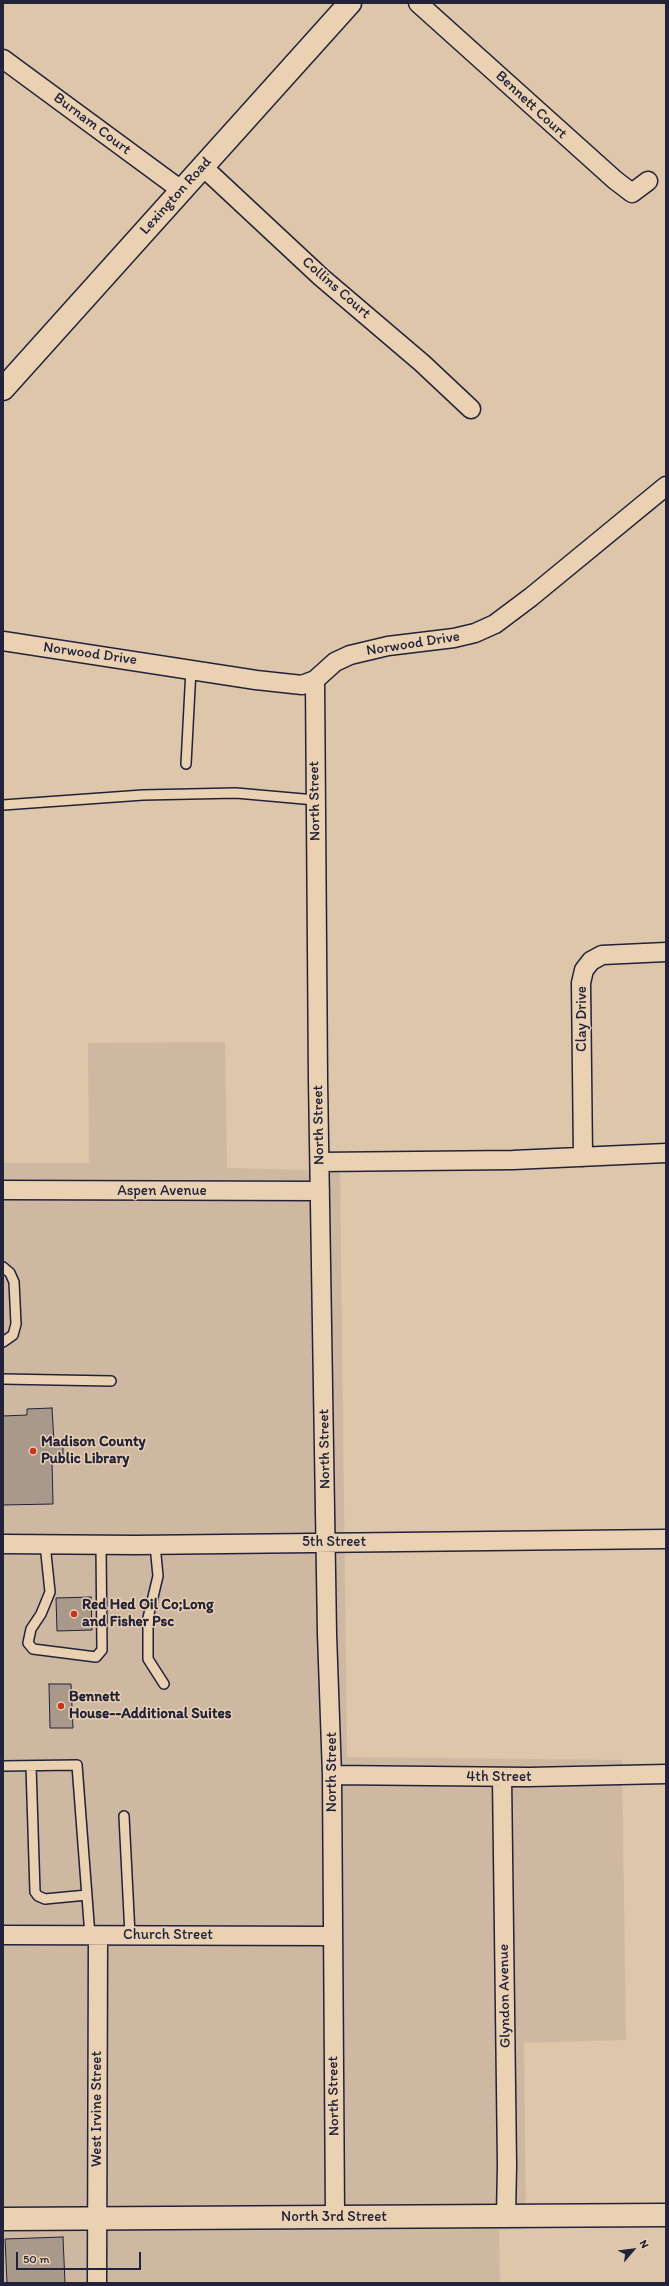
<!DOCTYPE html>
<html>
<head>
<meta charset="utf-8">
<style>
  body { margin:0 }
  #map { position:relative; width:669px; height:2286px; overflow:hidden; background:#dec6ab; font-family:Itim,sans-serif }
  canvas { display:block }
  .frame { position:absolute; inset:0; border:4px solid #22223b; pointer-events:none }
  .north { position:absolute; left:613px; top:2230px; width:40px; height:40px; -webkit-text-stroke:3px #ead1b2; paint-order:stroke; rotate:62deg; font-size:11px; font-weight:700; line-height:16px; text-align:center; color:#22223b }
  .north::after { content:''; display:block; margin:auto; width:14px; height:18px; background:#22223b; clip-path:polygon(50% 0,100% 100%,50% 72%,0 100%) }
  .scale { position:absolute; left:16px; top:2252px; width:125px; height:18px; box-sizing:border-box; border:2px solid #22223b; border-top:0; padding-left:5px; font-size:12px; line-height:14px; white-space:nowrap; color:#22223b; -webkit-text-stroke:3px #ead1b2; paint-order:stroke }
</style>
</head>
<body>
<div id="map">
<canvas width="669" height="2286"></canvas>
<div class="frame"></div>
<div class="north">N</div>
<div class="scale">50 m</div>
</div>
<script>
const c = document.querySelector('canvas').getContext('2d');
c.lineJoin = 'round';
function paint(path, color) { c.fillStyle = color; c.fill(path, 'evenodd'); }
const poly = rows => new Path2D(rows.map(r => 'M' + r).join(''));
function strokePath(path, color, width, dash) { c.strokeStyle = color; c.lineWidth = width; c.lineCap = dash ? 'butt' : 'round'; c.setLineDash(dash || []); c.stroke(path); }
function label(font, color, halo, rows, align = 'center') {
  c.font = font + ' Itim,sans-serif'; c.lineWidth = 3; c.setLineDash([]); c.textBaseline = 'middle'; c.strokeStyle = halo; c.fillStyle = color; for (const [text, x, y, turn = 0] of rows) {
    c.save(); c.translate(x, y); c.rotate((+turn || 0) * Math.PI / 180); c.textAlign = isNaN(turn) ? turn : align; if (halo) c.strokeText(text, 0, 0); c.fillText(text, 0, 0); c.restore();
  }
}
paint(poly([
  [225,1042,227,1168,340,1171,347,1757,622,1760,626,2040,524,2043,526,2229,499,2230,500,2283,3,2283,3,1163,89,1163,88,1043]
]), '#ceb8a1');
const building = poly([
  [52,1408,54,1442,63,1442,63,1460,52,1460,53,1504,3,1505,3,1416,27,1415,27,1409,52,1408],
  [91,1597,92,1630,57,1631,56,1598,91,1597],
  [49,1684,71,1684,73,1728,50,1728,49,1684],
  [63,2237,65,2283,7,2283,5,2239,63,2237]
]);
paint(building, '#a9998b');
strokePath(building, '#22223b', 1);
const lane = poly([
  [186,764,191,669],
  [3,805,143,795,236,793,315,800],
  [3,1267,10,1273,14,1282,16,1324,13,1335,3,1342],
  [3,1379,111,1381],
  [45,1544,50,1592,41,1614,31,1629,28,1643,33,1649,96,1657,102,1650,101,1545],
  [155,1545,158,1576,148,1618,148,1659,164,1684],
  [3,1766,77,1765,90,1936],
  [31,1766,35,1892,38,1896,45,1899,87,1895],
  [124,1816,130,1935]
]);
const street = poly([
  [418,3,615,180,632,193,648,181],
  [3,59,181,190],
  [202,166,321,277,422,363,471,409],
  [3,641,256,680,302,685,315,680,335,662,350,655,388,646,454,638,475,633,495,624,531,597,666,486],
  [315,680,318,1080,327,1634,332,1775,335,2217],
  [583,1157,581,983,584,970,591,961,602,955,666,952],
  [320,1162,513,1160,666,1153],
  [3,1190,320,1191],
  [3,1544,136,1545,666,1539],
  [332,1775,529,1777,666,1774],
  [502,1777,507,2165,506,2216],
  [3,1935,332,1936],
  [97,2283,98,1936]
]);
const secondary = poly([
  [3,2219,666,2215]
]);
const primary = poly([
  [3,389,350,3]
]);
strokePath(lane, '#22223b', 12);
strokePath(street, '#22223b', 21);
strokePath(secondary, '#22223b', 25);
strokePath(primary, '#22223b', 25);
strokePath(lane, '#ead1b2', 9);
strokePath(street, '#ead1b2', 18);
strokePath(secondary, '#ead1b2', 22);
strokePath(primary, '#ead1b2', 22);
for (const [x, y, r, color] of [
  [33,1451,4,"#c8321e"],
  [74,1614,4,"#c8321e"],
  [61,1706,4,"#c8321e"]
]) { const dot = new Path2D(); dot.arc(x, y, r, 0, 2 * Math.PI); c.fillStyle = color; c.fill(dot); strokePath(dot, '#ead1b2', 1.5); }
label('15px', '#22223b', '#ead1b2', [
  ["Bennett Court",531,105,43],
  ["Burnam Court",92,124,37],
  ["Lexington Road",176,196,-48],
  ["Collins Court",336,288,41],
  ["Norwood Drive",413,644,-9],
  ["Norwood Drive",90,654,8],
  ["North Street",315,801,-91],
  ["Clay Drive",582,1019,-90],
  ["North Street",319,1125,-91],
  ["Aspen Avenue",162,1191],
  ["North Street",325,1449,-91],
  ["5th Street",334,1542],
  ["North Street",332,1772,-90],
  ["4th Street",499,1777],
  ["Church Street",168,1935],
  ["Glyndon Avenue",505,1996,-91],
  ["North Street",334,2096,-91],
  ["West Irvine Street",97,2109,-90],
  ["North 3rd Street",334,2217]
]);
label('bold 15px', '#22223b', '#ead1b2', [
  ["Madison County",41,1442],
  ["Public Library",41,1459],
  ["Red Hed Oil Co;Long",82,1605],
  ["and Fisher Psc",82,1622],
  ["Bennett",69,1697],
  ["House--Additional Suites",69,1714]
], 'left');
</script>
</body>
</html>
